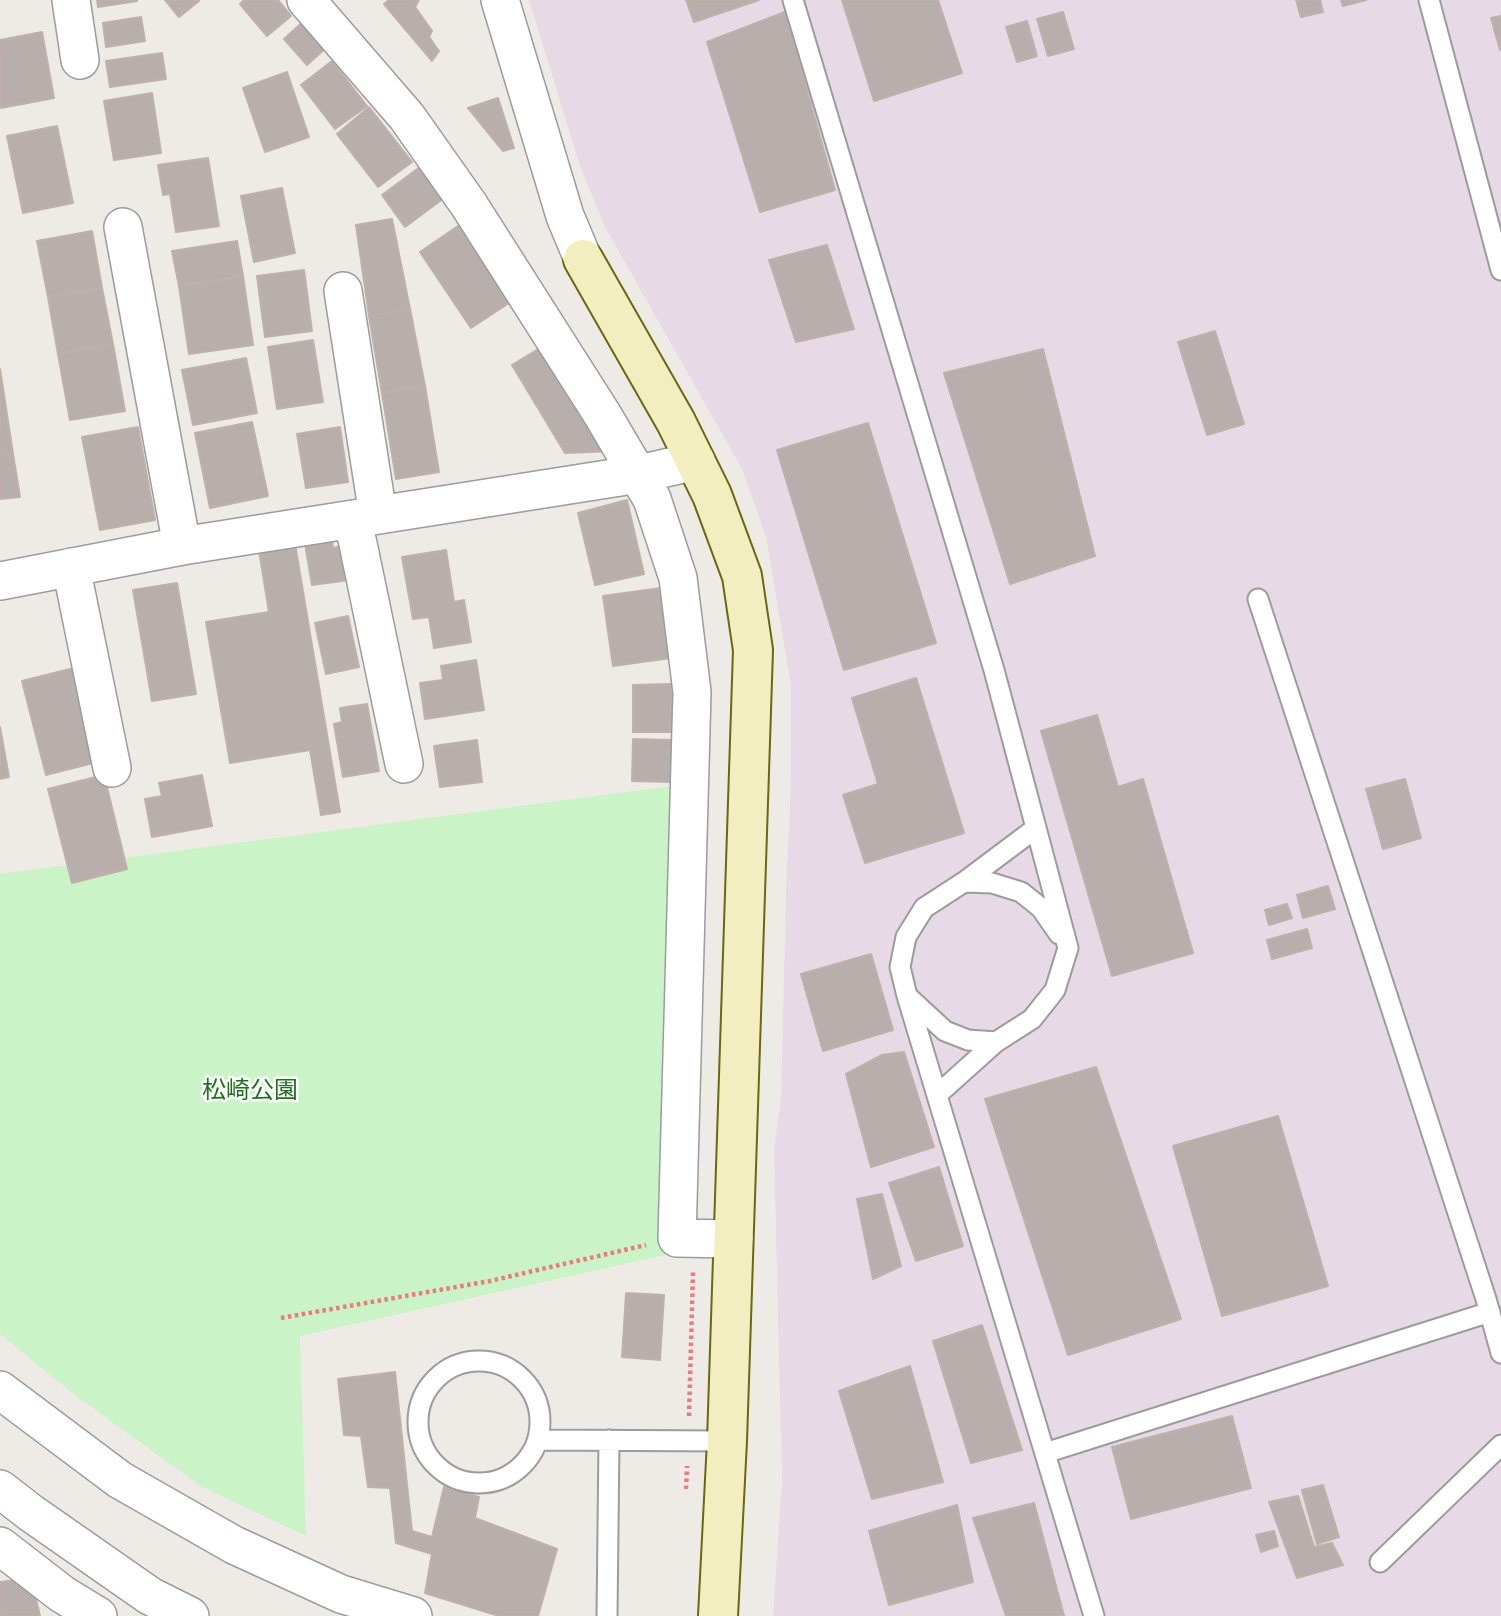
<!DOCTYPE html>
<html>
<head>
<meta charset="utf-8">
<style>
  body { margin:0 }
  canvas { display:block; background:#eeebe6 }
</style>
</head>
<body>
<canvas width="1501" height="1616"></canvas>
<script>
const c = document.querySelector('canvas').getContext('2d');
c.lineJoin = 'round';
function paint(path, color) { c.fillStyle = color; c.fill(path, 'evenodd'); }
const poly = rows => new Path2D(rows.map(r => 'M' + r).join(''));
function strokePath(path, color, width, dash) { c.strokeStyle = color; c.lineWidth = width; c.lineCap = dash ? 'butt' : 'round'; c.setLineDash(dash || []); c.stroke(path); }
function label(font, color, halo, rows, align = 'center') {
  c.font = font + ' "Sofia Sans Condensed","Noto Sans JP",sans-serif'; c.lineWidth = 5; c.setLineDash([]); c.textBaseline = 'middle'; c.strokeStyle = halo; c.fillStyle = color; for (const [text, x, y, turn = 0] of rows) {
    c.save(); c.translate(x, y); c.rotate((+turn || 0) * Math.PI / 180); c.textAlign = isNaN(turn) ? turn : align; if (halo) c.strokeText(text, 0, 0); c.fillText(text, 0, 0); c.restore();
  }
}
paint(poly([
  [529,0,1501,0,1501,1616,773,1616,782,1481,774,1149,781,1099,786,893,791,780,791,685,766,537,742,469,605,227,581,169]
]), '#e7d9e6');
paint(poly([
  [673,786,679,1252,300,1336,306,1536,202,1487,76,1396,0,1334,0,874]
]), '#caf3c8');
const building = poly([
  [97,0,137,0,137,1,98,7,97,0],
  [165,0,199,0,199,1,179,17,165,0],
  [244,0,278,0,291,16,267,36,240,4,244,0],
  [389,0,419,0,415,7,432,31,429,37,439,51,432,61,384,4,389,0],
  [686,0,759,0,694,22,686,0],
  [842,0,938,0,962,73,874,101,842,0],
  [1296,0,1320,0,1323,12,1301,17,1296,0],
  [1341,0,1366,0,1343,6,1341,0],
  [785,12,835,190,760,212,707,42,785,12],
  [1063,12,1074,49,1048,56,1037,19,1063,12],
  [1501,16,1501,50,1500,50,1491,18,1501,16],
  [141,17,145,41,106,47,103,23,141,17],
  [306,19,329,45,307,65,284,39,306,19],
  [1027,21,1037,56,1017,62,1006,27,1027,21],
  [42,32,54,98,1,108,0,40,42,32],
  [162,53,166,79,110,87,106,61,162,53],
  [332,61,367,106,335,129,301,85,332,61],
  [287,72,309,137,265,152,243,88,287,72],
  [152,93,161,153,114,160,104,101,152,93],
  [498,98,514,148,503,151,468,108,498,98],
  [369,107,412,162,378,187,337,134,369,107],
  [57,126,73,203,23,213,7,136,57,126],
  [208,158,219,226,176,232,170,194,163,195,158,165,208,158],
  [424,164,448,195,405,227,382,195,424,164],
  [282,188,295,253,254,262,241,196,282,188],
  [392,219,410,309,369,316,356,225,392,219],
  [458,226,509,303,471,328,420,252,458,226],
  [92,231,102,288,48,297,37,241,92,231],
  [237,241,243,276,179,286,172,251,237,241],
  [827,245,854,329,796,342,769,260,827,245],
  [304,270,312,331,265,337,257,276,304,270],
  [243,276,253,345,189,354,179,286,243,276],
  [102,288,113,344,58,354,48,297,102,288],
  [410,309,425,386,382,393,369,316,410,309],
  [1215,331,1244,424,1207,435,1178,342,1215,331],
  [313,340,323,402,277,409,268,347,313,340],
  [113,344,125,411,70,420,58,354,113,344],
  [540,348,614,451,565,453,512,365,540,348],
  [1043,349,1095,556,1010,584,944,373,1043,349],
  [246,358,257,413,193,425,182,370,246,358],
  [0,369,13,454,0,456,0,369],
  [425,386,439,472,396,479,382,393,425,386],
  [252,422,268,496,210,508,195,433,252,422],
  [868,423,936,643,844,670,777,450,868,423],
  [138,427,155,520,100,530,82,437,138,427],
  [340,427,348,482,306,488,297,434,340,427],
  [13,454,20,497,0,499,0,456,13,454],
  [627,500,644,574,595,585,578,513,627,500],
  [293,532,340,812,321,815,310,750,230,763,206,622,269,612,257,538,293,532],
  [331,533,333,548,343,546,349,580,312,585,304,538,331,533],
  [446,550,454,602,464,600,471,642,434,648,429,617,413,619,402,557,446,550],
  [177,583,196,694,152,701,133,590,177,583],
  [661,588,671,658,613,666,603,596,661,588],
  [348,616,359,667,326,674,315,623,348,616],
  [476,660,484,710,425,719,420,683,443,680,441,666,476,660],
  [78,667,101,761,46,775,22,681,78,667],
  [916,678,964,833,865,863,843,795,878,784,852,698,916,678],
  [671,684,671,732,633,732,633,685,671,684],
  [367,704,379,771,343,777,334,724,342,722,340,708,367,704],
  [1097,715,1118,787,1143,779,1193,953,1112,976,1041,731,1097,715],
  [0,727,9,777,0,779,0,727],
  [633,739,671,740,670,782,632,781,633,739],
  [477,740,482,782,440,787,434,746,477,740],
  [104,775,127,869,72,883,48,789,104,775],
  [202,775,212,826,152,837,145,799,162,796,159,783,202,775],
  [1405,779,1421,838,1383,849,1366,789,1405,779],
  [1328,886,1335,909,1303,918,1297,895,1328,886],
  [1287,904,1292,918,1269,925,1265,910,1287,904],
  [1307,929,1312,948,1272,959,1267,940,1307,929],
  [871,954,893,1030,823,1051,801,974,871,954],
  [904,1052,934,1147,871,1167,846,1074,882,1055,904,1052],
  [1096,1067,1181,1319,1068,1355,985,1099,1096,1067],
  [1278,1116,1328,1286,1222,1316,1173,1146,1278,1116],
  [939,1167,963,1246,916,1261,889,1183,939,1167],
  [882,1194,901,1266,873,1279,857,1199,882,1194],
  [626,1293,664,1295,660,1360,622,1357,626,1293],
  [982,1325,1022,1450,971,1463,933,1341,982,1325],
  [910,1366,943,1482,872,1499,839,1391,910,1366],
  [395,1372,412,1531,432,1537,444,1487,479,1497,475,1518,557,1549,538,1616,499,1616,425,1593,432,1554,396,1543,390,1488,368,1487,361,1436,344,1435,338,1379,395,1372],
  [1232,1416,1251,1488,1131,1519,1112,1447,1232,1416],
  [1323,1485,1339,1537,1317,1544,1302,1490,1323,1485],
  [1298,1496,1314,1547,1332,1543,1343,1565,1297,1578,1269,1502,1298,1496],
  [1034,1503,1064,1616,1006,1616,973,1518,1034,1503],
  [957,1505,973,1582,889,1605,869,1531,957,1505],
  [1274,1531,1278,1546,1261,1552,1256,1535,1274,1531],
  [31,1578,40,1616,0,1616,0,1582,31,1578]
]);
paint(building, '#b8afac');
strokePath(building, '#bfb0aa', 2);
const lane = poly([
  [793,0,994,670,1068,948,1055,990,1032,1019,996,1042,968,1040,945,1031,907,996,1094,1616],
  [1429,0,1501,270],
  [1258,599,1486,1299,1501,1353],
  [964,882,1036,828],
  [907,996,900,967,906,937,924,908,964,882,992,883,1021,892,1041,908,1059,934],
  [937,1095,996,1042],
  '418 1422a61 61 0 1 1 122 0a61 61 0 1 1-122 0Z',
  [538,1440,727,1441],
  [1045,1453,1490,1312],
  [1380,1562,1501,1445],
  [607,1616,609,1440]
]);
const street = poly([
  [71,0,80,60],
  [306,0,407,117,469,205,602,414,652,499,678,578,692,692,677,1238,734,1239],
  [500,0,565,216,583,259],
  [123,227,182,546],
  [343,291,378,515],
  [353,520,404,764],
  [71,567,112,768],
  [0,581,182,546,639,474,696,461],
  [0,1390,120,1480,234,1545,341,1594,413,1616],
  [0,1489,31,1513,150,1596,190,1616],
  [0,1546,62,1594,98,1616]
]);
const secondary = poly([
  [583,259,676,422,712,495,742,576,753,650,727,1441,718,1616]
]);
strokePath(lane, '#9c9c9c', 23);
strokePath(street, '#9c9c9c', 40);
strokePath(secondary, '#6a6811', 42);
strokePath(poly([
  [281,1318,490,1281,646,1245],
  [689,1416,693,1271],
  [686,1489,687,1466]
]), '#ea7b7f', 4.5, [3.5, 3.5]);
strokePath(lane, '#fff', 19);
strokePath(street, '#fff', 37);
strokePath(secondary, '#f3eec0', 38);
label('24px', '#1c7218', '#fff', [
  ["松崎公園",250,1092]
]);
</script>
</body>
</html>
